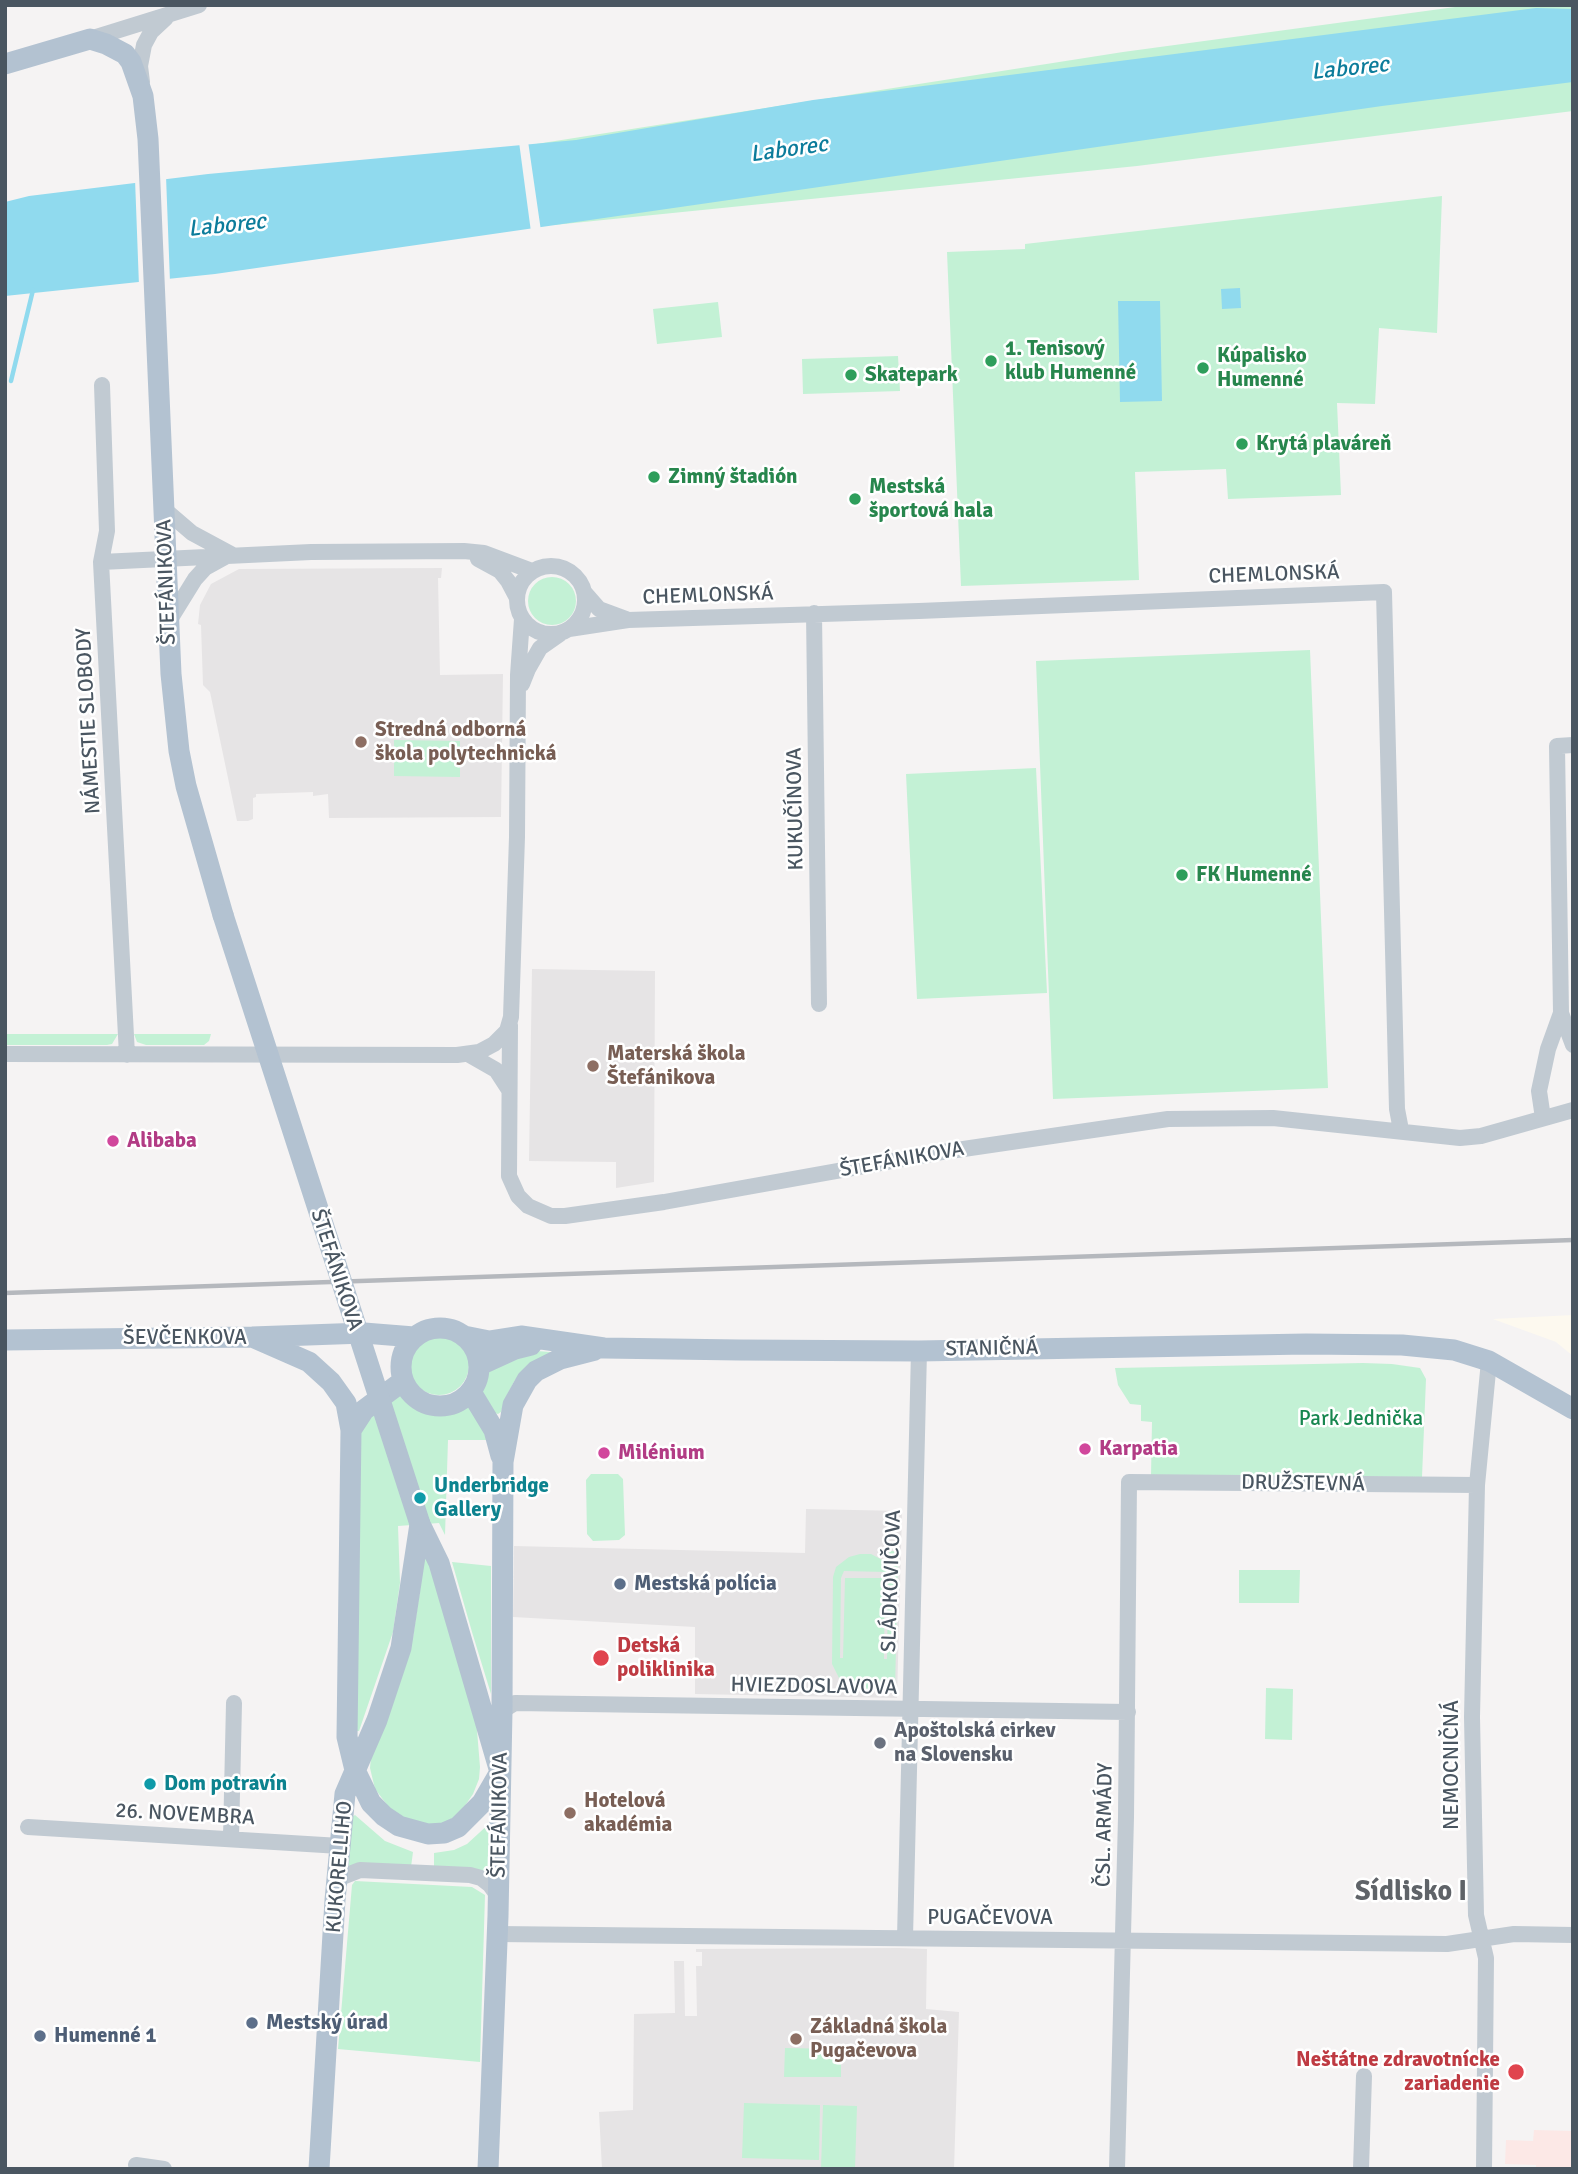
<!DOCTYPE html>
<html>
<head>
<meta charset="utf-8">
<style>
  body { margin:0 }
  #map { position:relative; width:1578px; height:2174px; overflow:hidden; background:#f5f3f3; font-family:Signika,sans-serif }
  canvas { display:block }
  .frame { position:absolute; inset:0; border:7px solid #4a5661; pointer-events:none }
</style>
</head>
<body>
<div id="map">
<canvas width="1578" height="2174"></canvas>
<div class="frame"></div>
</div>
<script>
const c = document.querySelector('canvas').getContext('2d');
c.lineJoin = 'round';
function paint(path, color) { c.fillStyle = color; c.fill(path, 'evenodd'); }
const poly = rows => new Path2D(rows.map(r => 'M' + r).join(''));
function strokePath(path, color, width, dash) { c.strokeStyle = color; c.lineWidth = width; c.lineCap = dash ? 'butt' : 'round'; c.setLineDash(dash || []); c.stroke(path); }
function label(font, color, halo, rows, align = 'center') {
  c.font = font + ' Signika,sans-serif'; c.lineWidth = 5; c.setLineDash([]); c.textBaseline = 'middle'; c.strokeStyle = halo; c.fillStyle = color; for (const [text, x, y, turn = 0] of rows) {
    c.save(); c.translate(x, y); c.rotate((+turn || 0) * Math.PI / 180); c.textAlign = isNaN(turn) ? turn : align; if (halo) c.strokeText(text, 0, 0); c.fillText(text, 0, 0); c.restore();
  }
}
paint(poly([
  [1573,1315,1573,1356,1556,1342,1493,1319]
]), '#fdf9ef');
paint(poly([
  [442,568,441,578,438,578,440,675,503,674,501,817,329,818,328,794,313,796,313,792,256,794,256,797,253,798,253,819,248,821,237,821,210,692,203,685,201,625,198,624,200,605,211,584,239,569],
  [532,969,655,971,654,1182,616,1188,616,1162,529,1161],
  [806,1509,902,1511,897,1698,695,1694,695,1627,513,1617,514,1546,805,1553],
  [899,1948,927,1949,926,2009,959,2012,954,2169,602,2169,599,2112,633,2110,634,2014,675,2013,674,1961,684,1961,685,2016,697,2016,696,1966,702,1966,702,1952,696,1952,696,1949]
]), '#e6e4e5');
paint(poly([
  [1534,2130,1573,2131,1573,2169,1536,2169,1536,2165,1505,2164,1506,2140,1533,2141]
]), '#fce8e6');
paint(poly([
  [1470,5,1573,5,1573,111,1137,166,554,225,536,144,1123,52],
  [1442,196,1437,333,1379,328,1375,404,1337,403,1341,495,1228,499,1226,469,1135,472,1139,580,961,586,947,252,1025,249,1025,244],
  [718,302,722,337,657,344,653,309],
  [898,356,900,391,803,394,802,359],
  '528 601a24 24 0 1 1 48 0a24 24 0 1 1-48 0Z',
  [1310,650,1328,1088,1053,1099,1036,661],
  [394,740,460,741,460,777,394,776],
  [1036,768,1047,993,917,999,906,774],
  [5,1034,118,1034,112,1044,107,1045,5,1045],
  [134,1034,211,1034,209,1041,204,1045,146,1045,137,1042],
  '409 1365a30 30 0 1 1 60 0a30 30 0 1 1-60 0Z',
  [537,1351,550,1352,550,1357,527,1368,515,1380,506,1397,501,1412,498,1414,489,1411,480,1388,486,1374,492,1367],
  [1363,1363,1392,1364,1420,1368,1426,1379,1422,1477,1151,1476,1152,1422,1141,1421,1141,1405,1130,1404,1118,1385,1115,1368],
  [402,1392,417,1406,433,1411,446,1410,467,1401,489,1440,448,1440,445,1535,439,1523,398,1526,400,1583,393,1632,359,1731,355,1731,357,1439,370,1414],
  [591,1474,618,1474,623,1479,625,1535,619,1540,593,1541,587,1534,586,1480],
  [425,1546,476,1718,480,1767,479,1779,473,1794,458,1816,440,1824,429,1825,414,1823,391,1810,375,1789,370,1768,371,1757,413,1637,420,1590,422,1548],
  [889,1551,898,1551,895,1692,887,1692,887,1681,875,1688,856,1690,840,1680,832,1664,833,1577,836,1567,849,1557,860,1554,871,1554,888,1563],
  [844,1571,886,1572,888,1575,887,1659,884,1659,885,1578,845,1578,843,1658,840,1658,841,1578],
  [452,1562,491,1566,491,1694,472,1632],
  [1239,1570,1300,1570,1299,1603,1239,1603],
  [1266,1688,1293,1689,1292,1740,1265,1739],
  [355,1815,385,1841,413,1852,411,1867,358,1864,347,1867,352,1817],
  [491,1822,490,1878,434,1869,434,1853,454,1850,467,1844],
  [355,1881,472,1887,485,1895,480,2062,338,2049,352,1885],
  [785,2048,841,2049,841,2077,784,2077],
  [744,2103,820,2105,819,2160,742,2158],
  [823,2105,857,2106,855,2169,821,2169]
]), '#c3f1d5');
paint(poly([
  [1536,8,1573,9,1573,82,1382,106,215,274,5,296,5,202,29,196,208,174,576,140,813,100],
  [1240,288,1241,308,1222,309,1221,289],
  [1118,301,1160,301,1162,401,1120,402]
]), '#90daee');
paint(poly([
  [528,141,541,231,531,232,519,142],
  [166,176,170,282,139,286,135,179]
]), '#f5f3f3');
strokePath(poly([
  [11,381,33,290]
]), '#90daee', 4.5);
strokePath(poly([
  [90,39,199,5],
  [142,82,140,66,144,45,151,32,166,18],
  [102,385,107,531,101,562,127,1055],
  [164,509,192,533,231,554],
  [478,559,500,571,508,581,517,598],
  [101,562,311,552,464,551,484,553,532,571],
  '517 600a34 34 0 1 1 68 0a34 34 0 1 1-68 0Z',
  [585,593,599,609,626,619],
  [814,613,819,1004],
  [169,621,195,579,205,568,225,557],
  [569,629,628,620,919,611,1384,592,1397,1109,1401,1130],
  [522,684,528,669,540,648,560,634],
  [1573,745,1557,746,1561,1013,1573,1045],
  [510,1025,509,1176,518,1196,528,1206,551,1216,565,1216,664,1202,943,1152,1168,1119,1273,1118,1460,1138,1481,1136,1573,1110],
  [5,1054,457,1055,479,1052,494,1044,507,1031,511,1017,517,837,518,675,522,619],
  [468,1054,496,1070,509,1090],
  [1543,1118,1539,1091,1548,1049,1561,1013],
  [502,1711,515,1703,1128,1712],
  [28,1827,340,1846],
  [231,1838,234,1703],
  [337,1879,360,1870,470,1875,481,1878,490,1885,498,1896],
  [497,1934,1447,1944,1514,1934,1573,1935],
  [905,1938,919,1351],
  [136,2165,164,2169],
  [1117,2169,1126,1817,1129,1482,1477,1485],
  [1361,2169,1364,2076],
  [1484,2169,1486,1958,1476,1915,1472,1717,1477,1485,1489,1361]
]), '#c1cad2', 16);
strokePath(poly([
  [5,64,90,39,106,44,125,54,131,62,143,96,148,139,171,674,179,751,186,786,223,915],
  '401 1367a39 39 0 1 1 78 0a39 39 0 1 1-78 0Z',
  [464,1336,489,1341,521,1336,604,1348,739,1350,919,1351,1306,1344,1402,1345,1454,1350,1489,1361,1573,1409],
  [252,1337,309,1362,331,1382,346,1403,351,1430,347,1737,355,1770,371,1803,384,1816,399,1826,428,1834,444,1833,458,1827,482,1803,500,1772,439,1563,420,1524],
  [5,1340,252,1337,364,1333,414,1337],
  [480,1365,515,1349,531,1345],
  [471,1392,494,1430,501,1456],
  [351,1430,364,1410,403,1381],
  [319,2169,335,1900,345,1794,377,1720,401,1648,420,1524],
  [488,2169,498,1916,502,1711,503,1462,513,1405,527,1380,536,1371,560,1359,595,1350]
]), '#b3c2d1', 21);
strokePath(poly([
  [5,1293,1573,1240]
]), '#b5b8bd', 4.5);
strokePath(poly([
  [223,915,420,1524]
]), '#b3c2d1', 21);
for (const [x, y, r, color] of [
  [991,361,7,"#2e9e5b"],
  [1203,368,7,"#2e9e5b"],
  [851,375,7,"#2e9e5b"],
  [1242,444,7,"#2e9e5b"],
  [654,477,7,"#2e9e5b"],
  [855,499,7,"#2e9e5b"],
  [361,742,7,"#8d6e63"],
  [1182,875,7,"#2e9e5b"],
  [593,1066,7,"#8d6e63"],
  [113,1141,7,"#d1479c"],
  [1085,1449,7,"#d1479c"],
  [604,1453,7,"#d1479c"],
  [420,1498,7,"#0f9aa8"],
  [620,1584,7,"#5c6f8a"],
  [601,1658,9,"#e0444e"],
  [880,1743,7,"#6b7280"],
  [150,1784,7,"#0f9aa8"],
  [570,1813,7,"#8d6e63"],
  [252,2023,7,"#5c6f8a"],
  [40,2036,7,"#5c6f8a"],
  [796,2039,7,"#8d6e63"],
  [1516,2072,9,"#e0444e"]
]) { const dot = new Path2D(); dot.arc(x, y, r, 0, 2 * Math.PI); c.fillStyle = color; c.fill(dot); strokePath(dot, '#fff', 2.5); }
label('bold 21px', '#27864d', '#fff', [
  ["1. Tenisový",1005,349],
  ["klub Humenné",1005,373],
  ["Kúpalisko",1217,356],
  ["Humenné",1217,380],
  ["Skatepark",865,375],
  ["Krytá plaváreň",1256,444],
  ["Zimný štadión",668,477],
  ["Mestská",869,487],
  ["športová hala",869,511],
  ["FK Humenné",1196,875]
], 'left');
label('21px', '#4a5661', '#fff', [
  ["CHEMLONSKÁ",1274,575,-2],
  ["ŠTEFÁNIKOVA",167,582,-92],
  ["CHEMLONSKÁ",708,596,-2],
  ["NÁMESTIE SLOBODY",89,721,-93],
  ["KUKUČÍNOVA",796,809,-91],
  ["ŠTEFÁNIKOVA",902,1160,-10],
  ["ŠTEFÁNIKOVA",336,1270,72],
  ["ŠEVČENKOVA",185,1338],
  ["STANIČNÁ",992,1349,-1],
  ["DRUŽSTEVNÁ",1303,1484,1],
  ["SLÁDKOVIČOVA",892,1581,-88],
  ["HVIEZDOSLAVOVA",814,1687,1],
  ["NEMOCNIČNÁ",1452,1765,-90],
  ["26. NOVEMBRA",185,1815,3],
  ["ŠTEFÁNIKOVA",500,1815,-89],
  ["ČSL. ARMÁDY",1105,1825,-89],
  ["KUKORELLIHO",340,1867,-85],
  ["PUGAČEVOVA",990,1918]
]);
label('bold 21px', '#785e54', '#fff', [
  ["Stredná odborná",375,730],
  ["škola polytechnická",375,754],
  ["Materská škola",607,1054],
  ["Štefánikova",607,1078],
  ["Hotelová",584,1801],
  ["akadémia",584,1825],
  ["Základná škola",810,2027],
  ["Pugačevova",810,2051]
], 'left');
label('bold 21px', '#b23c85', '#fff', [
  ["Alibaba",127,1141],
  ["Karpatia",1099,1449],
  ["Milénium",618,1453]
], 'left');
label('21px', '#17864f', '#fff', [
  ["Park Jednička",1361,1419]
]);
label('bold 21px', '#0d838f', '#fff', [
  ["Underbridge",434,1486],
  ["Gallery",434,1510],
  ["Dom potravín",164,1784]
], 'left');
label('bold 21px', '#4e5e75', '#fff', [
  ["Mestská polícia",634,1584],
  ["Mestský úrad",266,2023],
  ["Humenné 1",54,2036]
], 'left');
label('bold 21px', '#be3a42', '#fff', [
  ["Detská",617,1646],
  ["poliklinika",617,1670],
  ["Neštátne zdravotnícke",1500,2060,"right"],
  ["zariadenie",1500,2084,"right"]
], 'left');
label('bold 21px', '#5b616d', '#fff', [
  ["Apoštolská cirkev",894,1731],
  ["na Slovensku",894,1755]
], 'left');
label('italic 23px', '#0c7c9b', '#fff', [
  ["Laborec",1350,69,-6],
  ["Laborec",789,150,-8],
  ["Laborec",227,226,-6]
]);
label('bold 28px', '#5f6368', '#fff', [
  ["Sídlisko I",1411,1893]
]);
</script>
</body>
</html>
